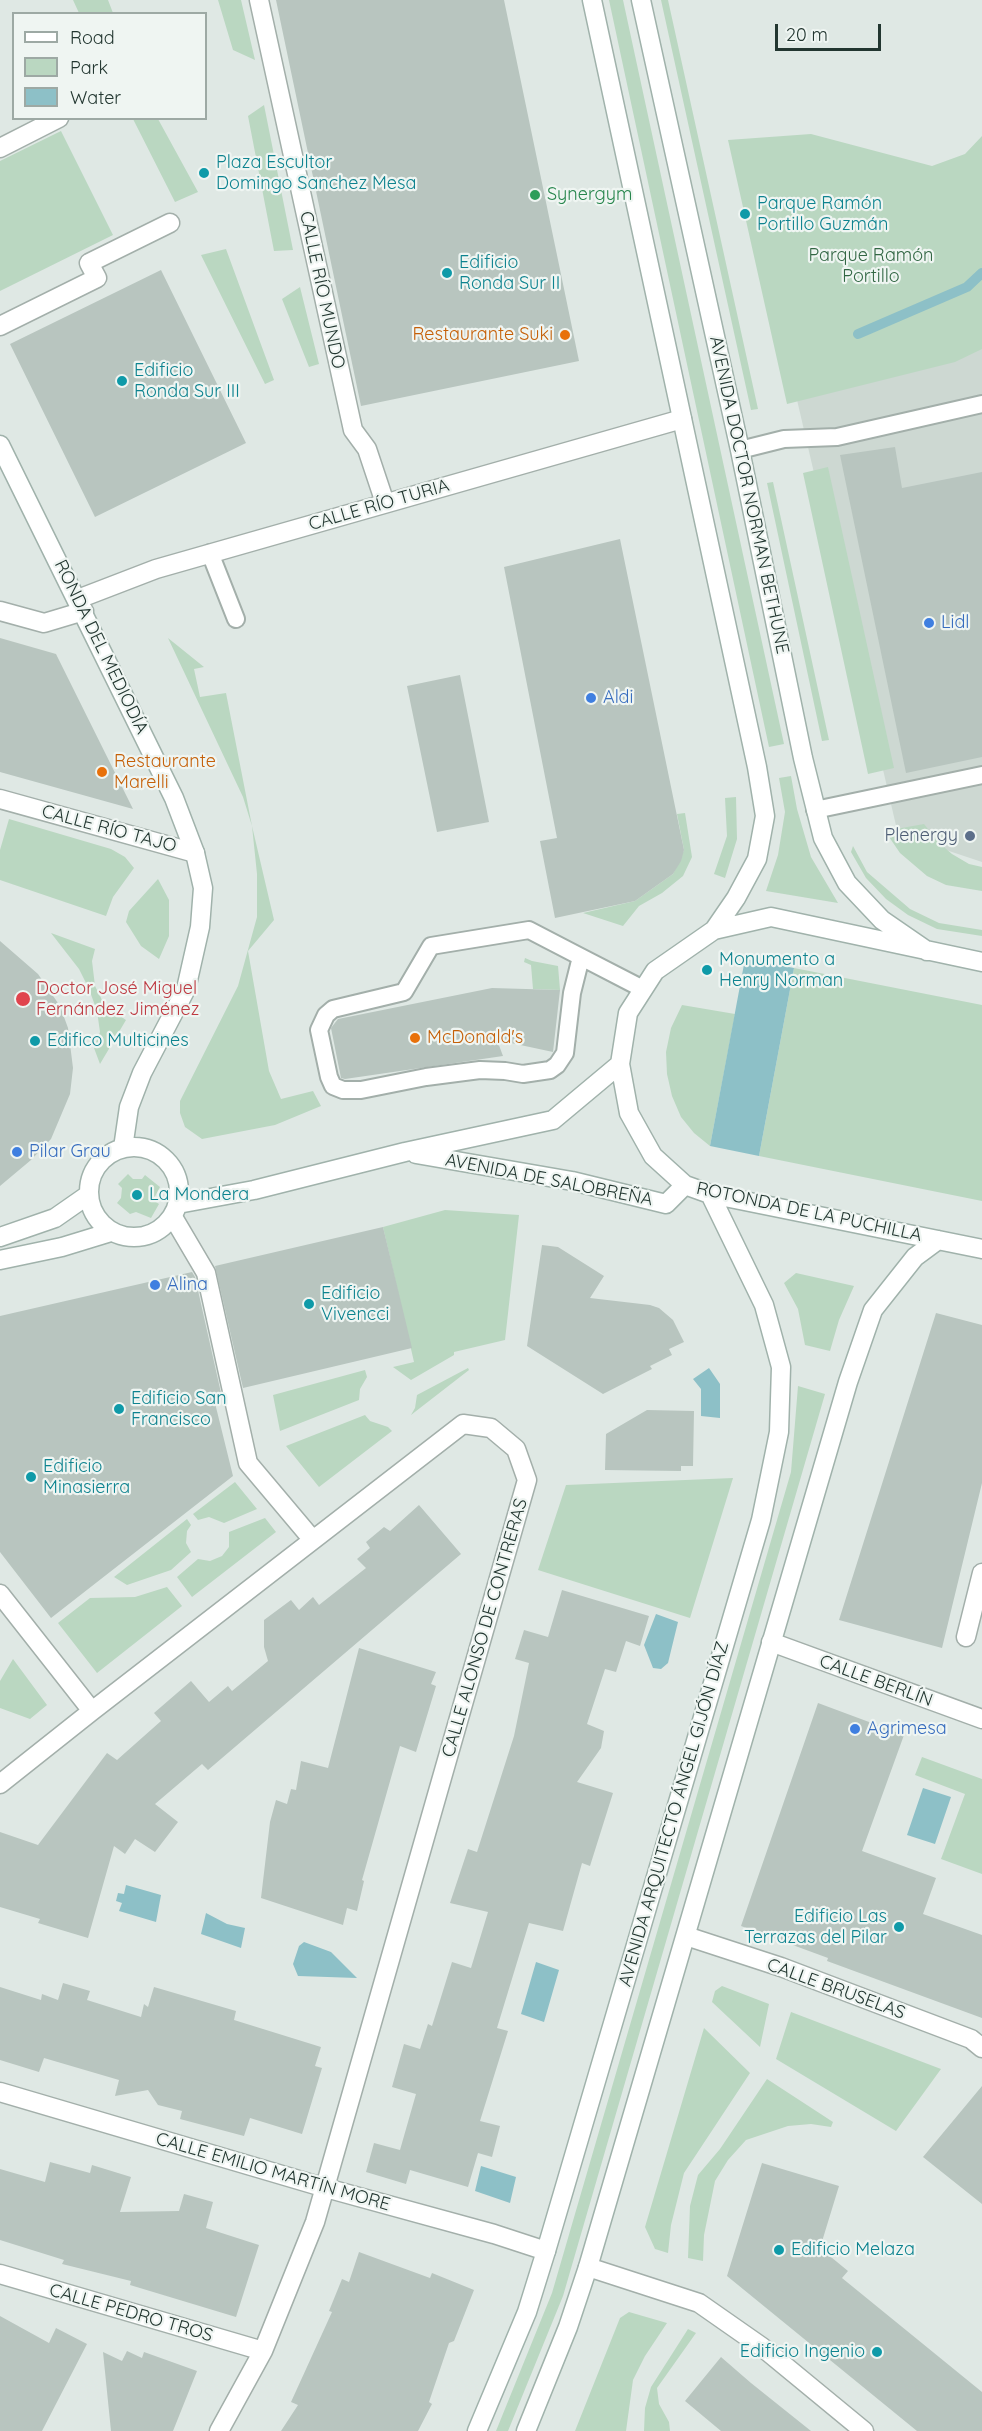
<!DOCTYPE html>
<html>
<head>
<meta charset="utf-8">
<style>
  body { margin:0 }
  #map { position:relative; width:982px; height:2431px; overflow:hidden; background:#dfe8e4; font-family:Quicksand,sans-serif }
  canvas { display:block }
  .legend { position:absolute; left:12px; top:12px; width:195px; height:108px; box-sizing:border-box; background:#eff5f2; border:2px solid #9da9a4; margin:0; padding:8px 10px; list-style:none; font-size:18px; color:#223630 }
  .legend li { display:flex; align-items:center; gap:12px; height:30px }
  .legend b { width:30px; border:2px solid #9da9a4 }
  .scale { position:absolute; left:775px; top:24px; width:106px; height:27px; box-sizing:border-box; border:3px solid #223630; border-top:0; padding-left:8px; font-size:18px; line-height:21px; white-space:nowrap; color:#223630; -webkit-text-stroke:4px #eff5f2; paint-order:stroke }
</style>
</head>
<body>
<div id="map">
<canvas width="982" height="2431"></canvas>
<ul class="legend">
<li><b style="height:8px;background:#fff"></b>Road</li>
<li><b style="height:16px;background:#bad7c1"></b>Park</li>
<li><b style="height:16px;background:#8dc0c7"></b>Water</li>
</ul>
<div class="scale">20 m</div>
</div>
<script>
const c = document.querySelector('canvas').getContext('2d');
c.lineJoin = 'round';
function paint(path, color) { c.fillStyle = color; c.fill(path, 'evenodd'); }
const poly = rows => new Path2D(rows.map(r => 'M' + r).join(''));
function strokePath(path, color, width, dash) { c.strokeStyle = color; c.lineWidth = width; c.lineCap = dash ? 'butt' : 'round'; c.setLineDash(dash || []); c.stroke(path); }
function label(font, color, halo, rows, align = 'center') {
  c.font = font + ' Quicksand,sans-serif'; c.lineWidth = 4.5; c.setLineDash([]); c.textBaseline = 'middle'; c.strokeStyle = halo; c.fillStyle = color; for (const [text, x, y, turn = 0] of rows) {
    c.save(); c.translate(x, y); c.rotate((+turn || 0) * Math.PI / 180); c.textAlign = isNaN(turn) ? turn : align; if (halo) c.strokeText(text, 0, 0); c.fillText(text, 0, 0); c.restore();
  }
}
paint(poly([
  [982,299,982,862,898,834,794,387]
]), '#cdd8d2');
paint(poly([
  [73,0,108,0,113,13,79,13],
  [218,0,241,0,255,60,233,50],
  [609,0,623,0,784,744,769,747],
  [661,0,668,0,758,409,751,410],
  [264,105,293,250,274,251,248,116],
  [133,119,158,119,198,192,175,202],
  [61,131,113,235,0,291,0,161],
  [811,134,932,166,965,154,982,136,982,349,955,362,787,404,728,140],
  [226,249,274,380,265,384,201,255],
  [300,287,319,364,309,367,282,299],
  [828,467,894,768,868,774,803,473],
  [773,482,829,740,822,741,767,483],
  [168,638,204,667,194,669,200,697,226,693,252,826,274,920,248,951,269,1071,281,1099,313,1091,321,1106,275,1125,202,1139,185,1127,180,1113,180,1101,238,986,257,917,257,874,252,826,243,797],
  [791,776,797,809,811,857,838,903,766,891,778,855,785,812,779,778],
  [736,797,737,839,725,878,714,874,727,836,725,798],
  [685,813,692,857,683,876,662,893,639,906,623,926,583,913,635,901,673,874,684,850,677,814],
  [9,819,111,849,125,857,134,868,113,897,106,916,0,880,0,850],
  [924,824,938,842,952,854,969,864,982,867,982,891,946,885,927,876,900,853,885,831],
  [853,846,867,872,910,909,939,923,982,930,982,936,937,929,908,915,886,899,866,878,851,852],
  [158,879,169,900,169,936,159,959,141,946,126,922,129,911],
  [51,933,95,949,92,961,95,986,102,1000,114,1012,126,1020,100,1064,94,1048,100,1032,97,1011,89,989,79,969],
  [525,958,532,961,558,966,560,990,533,989,531,965,524,962],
  [794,968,982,1005,982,1201,759,1156],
  [682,1005,735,1014,710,1146,694,1133,681,1117,672,1096,667,1074,666,1052,671,1028],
  [128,1174,133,1179,142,1179,145,1175,160,1187,153,1200,159,1204,151,1218,136,1212,130,1214,117,1203,121,1198,122,1188,118,1184],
  [445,1210,519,1215,505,1340,454,1352,454,1355,411,1380,393,1367,414,1362,383,1227],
  [796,1273,854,1286,839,1320,830,1351,805,1345,798,1309,784,1283],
  [468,1368,469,1370,411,1415,415,1408,417,1395],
  [365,1370,367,1377,360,1389,359,1400,280,1431,273,1395],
  [798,1386,825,1394,563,2296,508,2431,496,2431,552,2293,791,1472],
  [365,1415,370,1421,388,1427,392,1431,319,1487,286,1446],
  [733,1478,690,1618,538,1570,566,1485],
  [235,1482,257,1509,224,1523,209,1517,198,1520,193,1514],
  [265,1518,276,1532,192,1597,177,1577,198,1559,210,1561,222,1556,229,1547,229,1532],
  [187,1519,191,1525,187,1531,186,1543,191,1552,171,1570,127,1585,114,1577],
  [167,1587,182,1606,97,1673,58,1623,90,1598,135,1597],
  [13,1659,47,1705,30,1719,0,1708,0,1681],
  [922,1757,982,1779,982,1874,941,1859,965,1794,915,1775],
  [722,1986,769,2004,760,2047,712,2002,715,1991],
  [791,2012,941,2069,896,2131,776,2059],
  [704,2028,750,2073,684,2173,671,2225,668,2253,655,2249,645,2227],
  [767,2079,833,2122,831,2127,811,2124,788,2126,746,2140,728,2160,715,2181,704,2235,703,2261,688,2258,690,2206,698,2175,720,2149],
  [629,2312,667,2323,645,2356,633,2380,626,2431,575,2431,620,2318],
  [688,2329,696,2333,657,2388,659,2404,669,2422,670,2431,644,2431,645,2408,651,2387]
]), '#bad7c1');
paint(poly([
  [745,959,794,968,759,1156,710,1146],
  [709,1368,720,1384,720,1418,701,1416,701,1389,693,1379],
  [656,1614,678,1622,668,1663,661,1669,653,1668,644,1645],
  [923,1788,951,1797,935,1844,907,1835],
  [126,1885,161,1895,156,1922,119,1911,122,1903,116,1901,118,1893,124,1894],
  [206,1913,227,1924,245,1928,241,1948,201,1934],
  [304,1942,331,1952,357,1978,298,1976,293,1964,299,1946],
  [536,1962,559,1970,544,2022,521,2014],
  [481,2166,516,2177,510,2203,475,2191]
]), '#8dc0c7');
strokePath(poly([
  [858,334,967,287,982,273]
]), '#8dc0c7', 10);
paint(poly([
  [276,0,504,0,579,361,361,406],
  [161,270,246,443,95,517,10,344],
  [895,447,902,488,982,472,982,757,906,773,840,455],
  [620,539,684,850,681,861,673,874,635,901,555,918,540,841,557,838,504,567],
  [0,638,56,654,133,809,0,772],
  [460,675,489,822,437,832,407,686],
  [0,941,38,974,60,1006,68,1028,73,1068,70,1094,51,1139,31,1160,0,1186],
  [492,988,560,990,553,1052,497,1040,503,1056,345,1079,341,1078,331,1028,338,1019],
  [383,1227,412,1348,243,1388,215,1266],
  [542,1245,558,1247,604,1276,590,1298,650,1305,659,1308,673,1320,684,1342,669,1349,672,1355,650,1366,652,1369,603,1394,527,1346],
  [192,1272,195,1277,221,1393,213,1395,233,1476,51,1618,0,1552,0,1316],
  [936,1313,982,1325,982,1483,942,1648,839,1620],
  [647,1410,694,1411,693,1466,681,1466,681,1471,605,1470,606,1434],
  [419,1505,461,1554,208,1770,202,1764,155,1804,178,1822,155,1852,135,1839,125,1854,114,1846,88,1938,38,1923,40,1919,0,1907,0,1832,38,1845,107,1753,117,1760,161,1721,154,1713,191,1681,209,1702,228,1686,232,1691,268,1661,264,1647,264,1620,291,1600,299,1610,313,1597,319,1605,366,1568,357,1559,370,1548,366,1542,384,1527,390,1531],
  [562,1590,649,1616,640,1646,626,1641,616,1672,605,1669,587,1724,604,1731,601,1748,577,1782,613,1793,590,1866,582,1863,563,1931,529,1923,497,2028,508,2031,480,2121,500,2126,492,2157,478,2153,468,2187,410,2170,406,2184,366,2172,374,2143,400,2150,416,2094,392,2087,404,2044,420,2049,428,2024,432,2026,452,1962,471,1968,488,1912,450,1903,468,1849,477,1852,514,1736,529,1663,515,1659,524,1630,548,1637],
  [359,1648,436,1672,431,1684,436,1686,416,1752,400,1746,362,1880,364,1881,357,1911,347,1908,343,1925,261,1898,270,1822,276,1800,287,1804,291,1789,296,1790,301,1761,328,1768],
  [818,1703,904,1735,862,1851,936,1878,923,1914,982,1935,982,2018,827,1961,828,1958,741,1926],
  [63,1983,90,1991,87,2000,141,2017,144,2004,148,2007,154,1987,236,2011,234,2020,321,2047,315,2066,322,2068,302,2134,250,2118,244,2136,180,2119,182,2111,158,2105,148,2090,115,2096,119,2080,44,2058,39,2072,0,2060,0,1987,41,2000,42,1994,58,2000],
  [982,2086,982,2204,923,2157],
  [50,2162,90,2173,92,2165,131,2177,120,2212,179,2211,184,2194,213,2202,206,2228,259,2245,236,2317,130,2285,131,2281,62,2264,64,2260,0,2240,0,2169,45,2182],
  [762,2163,839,2186,820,2248,848,2271,842,2278,982,2392,982,2431,917,2431,727,2276],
  [359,2252,430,2278,432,2273,474,2290,454,2341,449,2343,429,2402,432,2404,418,2431,281,2431,298,2405,291,2402,332,2312,329,2311,342,2279,349,2282],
  [0,2316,49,2343,56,2328,87,2344,42,2431,0,2431],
  [127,2351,142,2358,144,2352,197,2371,173,2431,111,2431,103,2352,122,2361],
  [721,2357,751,2383,811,2431,721,2431,685,2401]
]), '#b8c5bf');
const lane = poly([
  [740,450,784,439,837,437,982,404],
  [210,553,236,619],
  [815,810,982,775],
  [581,957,572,993,565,1053,557,1065,550,1070,523,1074,505,1071,480,1070,426,1077,361,1090,343,1090,333,1086,329,1077,319,1030,326,1015,333,1009,404,992,431,946,529,930,581,957,643,989]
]);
const street = poly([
  [259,0,353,430,367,449,385,503],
  [0,148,59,118],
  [0,326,97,278,89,263,170,223],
  [78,599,156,569,682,419],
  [0,611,44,623,84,611],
  [0,799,195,853],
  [173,1217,206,1273,248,1463,312,1539],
  [0,1594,92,1711],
  [966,1637,982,1573],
  [771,1642,982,1719],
  [0,1784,92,1711,463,1424,491,1428,516,1449,527,1480,315,2222,263,2351,219,2431],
  [686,1936,781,1967,971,2039,982,2048],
  [0,2092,326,2188,494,2234,546,2251],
  [588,2267,699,2303,762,2347,864,2431],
  [0,2274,263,2351]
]);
const secondary = poly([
  [592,0,757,767,765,816,757,859,736,898,714,930],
  [641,0,740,450,803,758,823,838,847,883,882,920,927,951],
  [0,445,174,798,195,853,203,888,200,927,186,989,142,1073,129,1107,123,1148],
  [982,962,771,917,714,930,655,971,628,1013,620,1064,629,1113,653,1156,685,1185,710,1194,982,1249],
  '89 1192a45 45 0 1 1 90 0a45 45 0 1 1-90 0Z',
  [416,1154,572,1181,666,1204,685,1185],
  [178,1204,254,1190,405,1152,553,1120,620,1064],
  [0,1237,55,1218,88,1195],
  [0,1260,62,1247,111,1232],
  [477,2431,527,2312,546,2251,761,1520,779,1432,781,1367,764,1305,710,1194],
  [526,2431,568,2327,588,2267,848,1382,873,1310,915,1257,938,1240]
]);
strokePath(lane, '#a3afaa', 20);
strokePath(street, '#a3afaa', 21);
strokePath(secondary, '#a0b2ab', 21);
strokePath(lane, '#fff', 16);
strokePath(street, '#fff', 18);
strokePath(secondary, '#fff', 18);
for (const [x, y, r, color] of [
  [204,173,6,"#0f9aa8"],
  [535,195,6,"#2e9e5b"],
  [745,214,6,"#0f9aa8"],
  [447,273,6,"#0f9aa8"],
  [565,335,6,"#e8710a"],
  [122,381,6,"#0f9aa8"],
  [929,623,6,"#3f7fe0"],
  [591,698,6,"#3f7fe0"],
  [102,772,6,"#e8710a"],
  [970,836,6,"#5c6f8a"],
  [707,970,6,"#0f9aa8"],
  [23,999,8,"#e0444e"],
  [415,1038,6,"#e8710a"],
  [35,1041,6,"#0f9aa8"],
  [17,1152,6,"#3f7fe0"],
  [137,1195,6,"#0f9aa8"],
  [155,1285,6,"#3f7fe0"],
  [309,1304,6,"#0f9aa8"],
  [119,1409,6,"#0f9aa8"],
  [31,1477,6,"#0f9aa8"],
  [855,1729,6,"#3f7fe0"],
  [899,1927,6,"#0f9aa8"],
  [779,2250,6,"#0f9aa8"],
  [877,2352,6,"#0f9aa8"]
]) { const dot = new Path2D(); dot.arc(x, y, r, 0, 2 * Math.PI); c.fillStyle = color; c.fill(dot); strokePath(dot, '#eff5f2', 2); }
label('18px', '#0d838f', '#eff5f2', [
  ["Plaza Escultor",216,163],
  ["Domingo Sanchez Mesa",216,184],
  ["Parque Ramón",757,204],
  ["Portillo Guzmán",757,225],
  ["Edificio",459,263],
  ["Ronda Sur II",459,284],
  ["Edificio",134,371],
  ["Ronda Sur III",134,392],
  ["Monumento a",719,960],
  ["Henry Norman",719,981],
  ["Edifico Multicines",47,1041],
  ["La Mondera",149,1195],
  ["Edificio",321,1294],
  ["Vivencci",321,1315],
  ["Edificio San",131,1399],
  ["Francisco",131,1420],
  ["Edificio",43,1467],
  ["Minasierra",43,1488],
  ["Edificio Las",887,1917,"right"],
  ["Terrazas del Pilar",887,1938,"right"],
  ["Edificio Melaza",791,2250],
  ["Edificio Ingenio",865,2352,"right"]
], 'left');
label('18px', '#27864d', '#eff5f2', [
  ["Synergym",547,195]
], 'left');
label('18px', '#326744', '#eff5f2', [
  ["Parque Ramón",871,256],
  ["Portillo",871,277]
]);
label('18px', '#223630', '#eff5f2', [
  ["CALLE RÍO MUNDO",322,290,78],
  ["AVENIDA DOCTOR NORMAN BETHUNE",749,495,78],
  ["CALLE RÍO TURIA",379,505,-16],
  ["RONDA DEL MEDIODÍA",101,647,64],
  ["CALLE RÍO TAJO",109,829,15],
  ["AVENIDA DE SALOBREÑA",549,1180,11],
  ["ROTONDA DE LA PUCHILLA",809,1212,12],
  ["CALLE ALONSO DE CONTRERAS",485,1628,-74],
  ["CALLE BERLÍN",876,1681,20],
  ["AVENIDA ARQUITECTO ÁNGEL GIJÓN DÍAZ",674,1814,-74],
  ["CALLE BRUSELAS",836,1989,20],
  ["CALLE EMILIO MARTÍN MORE",273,2172,16],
  ["CALLE PEDRO TROS",131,2313,16]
]);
label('18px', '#c56008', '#eff5f2', [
  ["Restaurante Suki",553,335,"right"],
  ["Restaurante",114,762],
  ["Marelli",114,783],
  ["McDonald's",427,1038]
], 'left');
label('18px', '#366cbe', '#eff5f2', [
  ["Lidl",941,623],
  ["Aldi",603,698],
  ["Pilar Grau",29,1152],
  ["Alina",167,1285],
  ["Agrimesa",867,1729]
], 'left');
label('18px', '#4e5e75', '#eff5f2', [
  ["Plenergy",958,836]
], 'right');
label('18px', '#be3a42', '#eff5f2', [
  ["Doctor José Miguel",36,989],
  ["Fernández Jiménez",36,1010]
], 'left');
</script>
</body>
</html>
